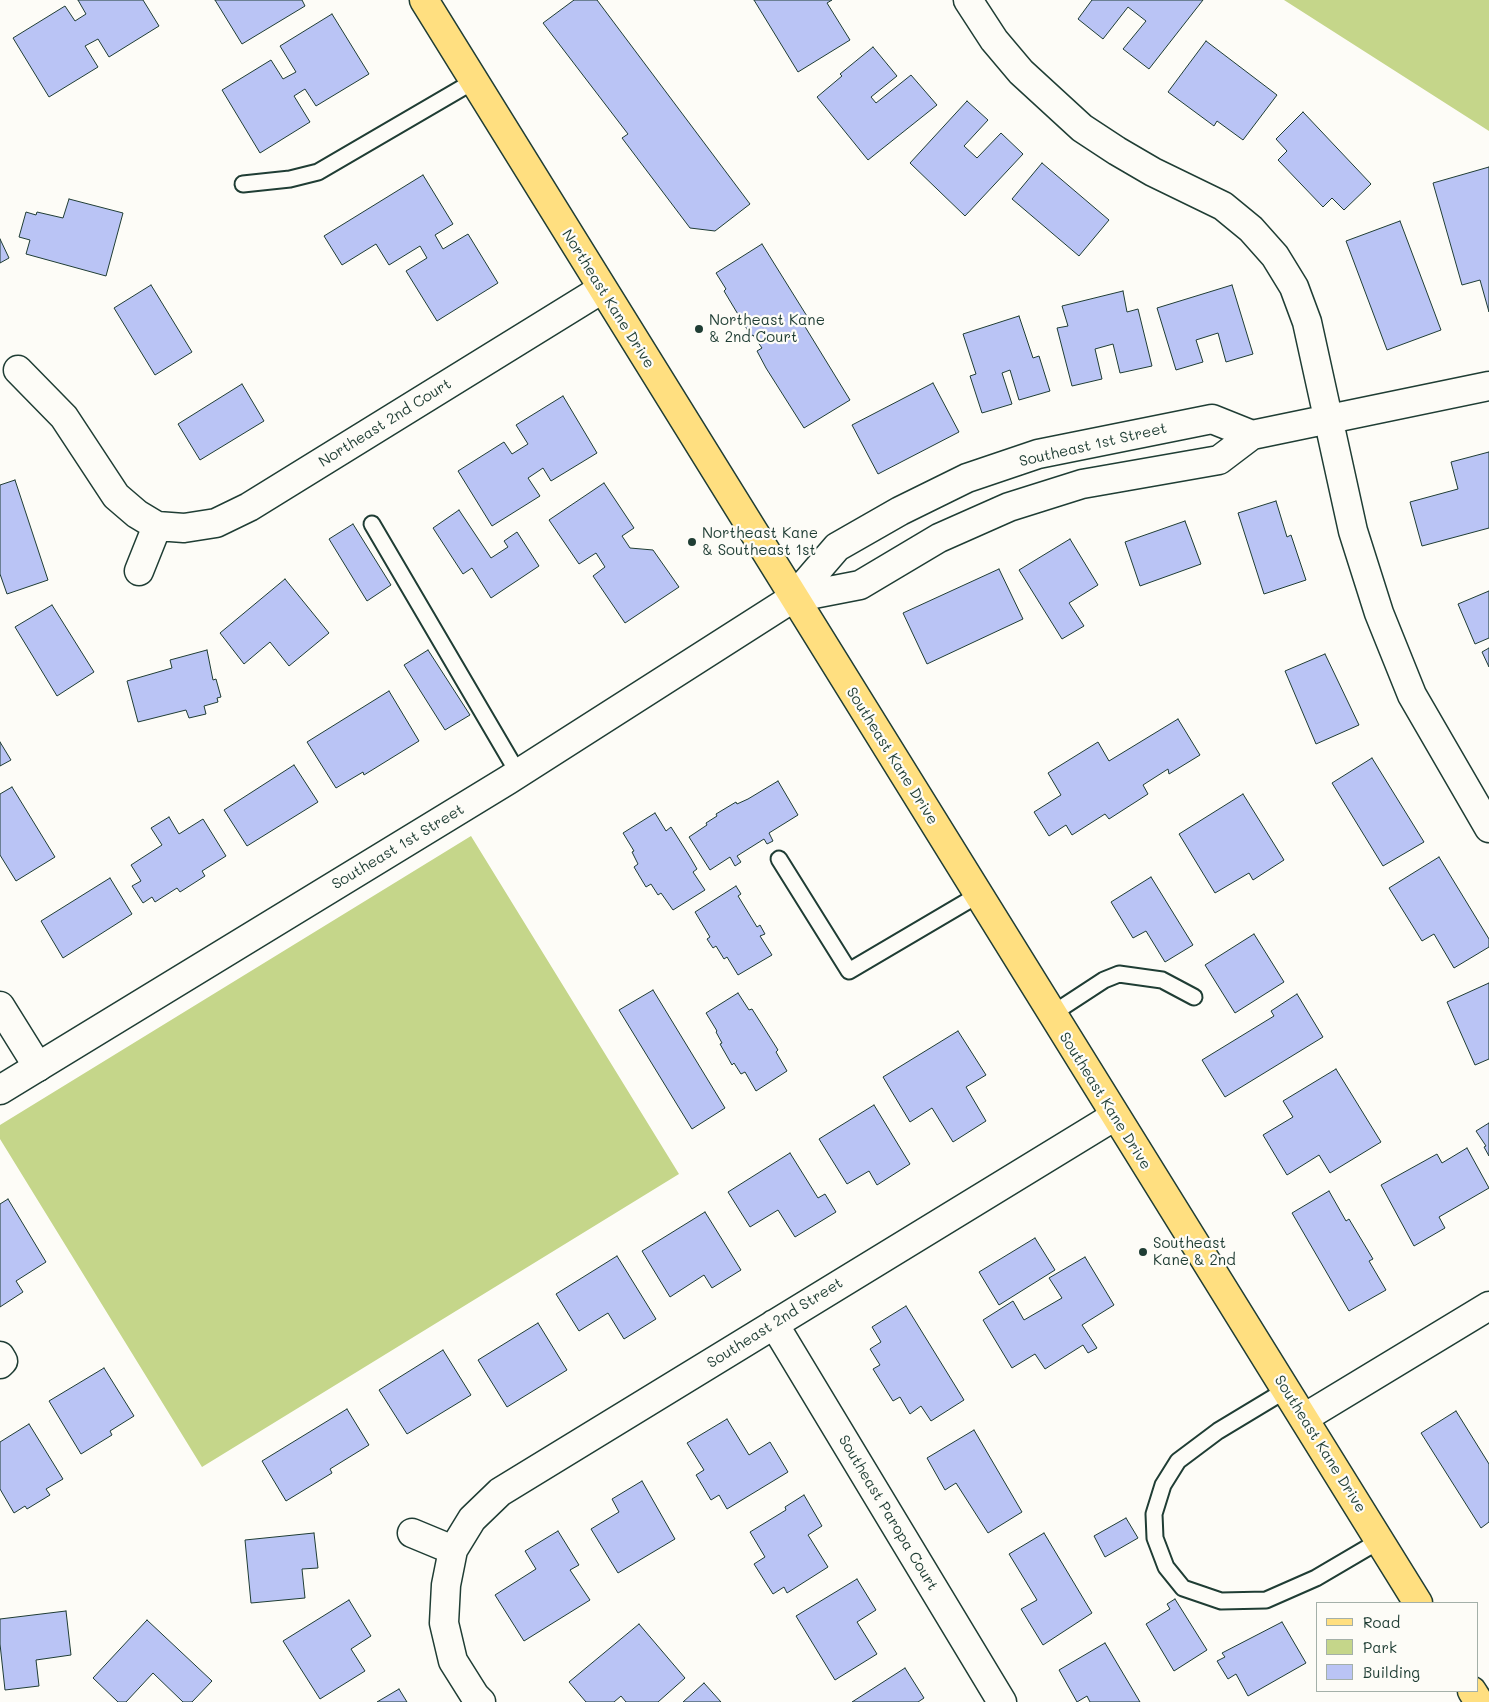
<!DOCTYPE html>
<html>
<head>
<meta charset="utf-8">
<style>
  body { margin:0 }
  #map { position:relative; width:1489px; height:1702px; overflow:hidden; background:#fdfcf7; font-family:Mali,sans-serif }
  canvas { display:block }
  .legend { position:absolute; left:1316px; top:1602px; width:162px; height:90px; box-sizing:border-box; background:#fdfcf7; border:1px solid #a4b0a9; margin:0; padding:6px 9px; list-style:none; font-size:15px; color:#1f3d34 }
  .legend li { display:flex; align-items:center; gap:10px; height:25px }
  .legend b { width:25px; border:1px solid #a4b0a9 }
</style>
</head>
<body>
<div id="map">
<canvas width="1489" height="1702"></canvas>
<ul class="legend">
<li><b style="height:6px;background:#ffdf80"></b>Road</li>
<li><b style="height:14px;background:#c5d68a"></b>Park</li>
<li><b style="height:14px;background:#bac4f5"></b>Building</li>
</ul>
</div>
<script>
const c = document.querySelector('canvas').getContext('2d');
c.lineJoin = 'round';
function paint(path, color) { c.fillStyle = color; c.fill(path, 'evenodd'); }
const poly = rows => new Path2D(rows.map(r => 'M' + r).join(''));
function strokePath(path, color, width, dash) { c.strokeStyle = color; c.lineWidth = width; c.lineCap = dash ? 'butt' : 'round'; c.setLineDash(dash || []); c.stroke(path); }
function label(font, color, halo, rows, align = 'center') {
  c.font = font + ' Mali,sans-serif'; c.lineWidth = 4.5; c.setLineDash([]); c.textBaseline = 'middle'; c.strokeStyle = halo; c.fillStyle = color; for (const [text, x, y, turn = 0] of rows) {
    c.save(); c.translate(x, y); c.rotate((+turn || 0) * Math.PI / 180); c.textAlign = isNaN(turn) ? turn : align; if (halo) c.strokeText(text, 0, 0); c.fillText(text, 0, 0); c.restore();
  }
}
paint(poly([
  [1284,0,1489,0,1489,131],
  [471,836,679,1174,202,1467,0,1139,0,1125]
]), '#c5d68a');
const building = poly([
  [78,0,143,0,159,26,109,57,98,39,85,46,98,67,49,97,13,38,65,6,75,21,86,14,78,0],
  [215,0,302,0,305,6,242,44,215,0],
  [574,0,597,0,750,204,715,231,690,228,622,138,628,134,543,23,574,0],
  [754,0,832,0,827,3,850,40,798,72,754,0],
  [1092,0,1203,0,1149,69,1123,49,1146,21,1128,7,1103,39,1078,19,1092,0],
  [332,14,369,74,316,106,305,89,294,96,310,122,260,153,222,90,271,60,283,79,296,72,280,46,332,14],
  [1206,41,1277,95,1243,140,1217,121,1214,126,1168,92,1206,41],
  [873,47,897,76,871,97,876,103,911,75,937,105,868,160,817,97,842,76,840,74,873,47],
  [967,101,988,120,964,146,977,158,1001,133,1023,154,965,216,910,163,967,101],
  [1303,112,1371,184,1344,210,1332,198,1323,207,1278,160,1287,151,1276,139,1303,112],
  [1042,163,1109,220,1079,256,1012,199,1042,163],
  [1489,167,1489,312,1480,280,1462,285,1433,183,1489,167],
  [423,175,453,224,435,235,443,249,468,234,498,283,437,321,406,271,427,258,420,246,389,265,376,244,342,265,324,236,423,175],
  [69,199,123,213,106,276,26,254,30,240,19,237,26,212,36,215,37,212,63,218,69,199],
  [1400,221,1441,330,1387,350,1346,241,1400,221],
  [0,239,9,258,0,263,0,239],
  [762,244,810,321,804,325,850,400,804,428,766,368,757,351,762,348,753,335,751,336,724,291,726,289,716,273,762,244],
  [151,285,192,352,155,375,114,308,151,285],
  [1232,285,1253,354,1226,362,1218,333,1196,340,1203,362,1176,370,1157,308,1232,285],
  [1123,291,1127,312,1138,309,1152,366,1120,373,1113,344,1095,349,1102,379,1072,386,1057,328,1068,326,1062,306,1123,291],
  [1019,316,1033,358,1039,356,1050,391,1019,400,1010,370,1002,373,1012,404,982,413,970,376,976,374,963,334,1019,316],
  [933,383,959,432,878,474,852,425,933,383],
  [242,384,264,421,200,460,178,424,242,384],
  [563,396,597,453,551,481,543,468,528,478,540,496,492,526,458,471,504,442,512,454,528,444,516,425,563,396],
  [1489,452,1489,528,1422,546,1410,502,1458,489,1451,462,1489,452],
  [15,480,48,580,7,594,0,574,0,485,15,480],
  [604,483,634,528,622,536,630,548,653,550,679,587,625,623,593,576,605,567,596,553,579,564,549,520,604,483],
  [1276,501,1287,537,1291,535,1306,580,1264,594,1238,513,1276,501],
  [459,510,491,558,508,547,504,541,517,532,539,566,491,598,472,568,463,574,433,528,459,510],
  [1185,521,1201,564,1140,586,1125,542,1185,521],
  [353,524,391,585,367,601,329,539,353,524],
  [1070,539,1098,585,1069,603,1084,626,1062,639,1019,570,1070,539],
  [999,569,1023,619,927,664,903,613,999,569],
  [285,579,329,633,289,666,270,642,244,664,220,633,285,579],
  [1489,591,1489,638,1475,644,1458,604,1489,591],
  [52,605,94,672,57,696,15,627,52,605],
  [1489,648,1489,667,1482,652,1489,648],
  [207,650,213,680,216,679,221,697,217,698,218,702,204,706,206,714,189,718,186,710,138,722,127,681,172,668,170,660,207,650],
  [428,650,470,715,445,730,404,665,428,650],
  [1325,654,1359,725,1316,744,1285,671,1325,654],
  [389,691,419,741,364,775,363,772,336,788,307,742,389,691],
  [1178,719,1200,755,1169,774,1168,769,1143,785,1148,794,1109,819,1105,814,1072,835,1066,825,1049,836,1034,812,1061,795,1048,773,1098,742,1109,761,1178,719],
  [0,742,11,760,0,766,0,742],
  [1372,758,1424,842,1383,866,1332,783,1372,758],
  [294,765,318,802,247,846,224,810,294,765],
  [778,781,798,815,769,833,773,841,767,844,764,839,737,856,741,862,735,866,730,857,710,870,689,837,707,825,706,823,717,816,716,814,736,802,737,804,748,799,778,781],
  [12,787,55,857,16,881,0,855,0,794,12,787],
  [1243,794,1284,860,1253,880,1249,873,1215,893,1179,834,1243,794],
  [655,813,666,831,671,827,690,857,697,869,693,872,705,890,673,910,661,893,658,895,651,884,646,887,634,867,638,864,632,852,634,851,623,833,655,813],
  [169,817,179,834,203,819,226,856,202,871,205,876,180,892,177,888,155,902,152,897,143,903,132,886,141,881,131,865,162,845,151,828,169,817],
  [1439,857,1489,939,1489,947,1454,968,1434,934,1422,941,1389,888,1439,857],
  [1151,877,1193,945,1165,962,1146,931,1133,938,1111,902,1151,877],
  [110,878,132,914,63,958,41,921,110,878],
  [736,886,741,894,738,896,757,927,760,925,765,934,760,936,772,955,738,975,727,957,724,959,716,946,713,948,707,939,710,937,695,912,736,886],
  [1254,934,1284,982,1235,1013,1205,965,1254,934],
  [1489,983,1489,1059,1475,1065,1447,1002,1489,983],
  [653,990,725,1108,692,1129,619,1010,653,990],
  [738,993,749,1010,752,1009,778,1050,776,1052,787,1071,756,1091,745,1072,741,1074,734,1063,732,1065,720,1044,722,1043,716,1032,717,1031,706,1013,738,993],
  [1297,994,1323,1037,1225,1097,1202,1060,1274,1016,1271,1011,1297,994],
  [958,1031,986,1075,966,1087,986,1121,953,1142,932,1108,910,1122,883,1077,958,1031],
  [1336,1069,1381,1142,1330,1173,1319,1155,1287,1175,1263,1135,1293,1117,1283,1101,1336,1069],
  [874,1105,910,1164,877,1185,869,1171,847,1184,819,1139,874,1105],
  [1489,1123,1489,1156,1484,1147,1486,1146,1476,1131,1489,1123],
  [1467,1148,1489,1188,1439,1217,1445,1228,1414,1246,1381,1185,1437,1154,1442,1163,1467,1148],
  [790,1153,818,1198,825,1194,836,1212,795,1237,778,1210,750,1227,728,1192,790,1153],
  [1329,1191,1346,1221,1349,1219,1373,1259,1369,1261,1386,1290,1349,1311,1292,1213,1329,1191],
  [8,1199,46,1262,16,1281,23,1292,0,1307,0,1204,8,1199],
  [705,1212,741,1270,712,1288,704,1275,670,1297,642,1251,705,1212],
  [1035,1238,1055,1270,999,1305,979,1272,1035,1238],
  [617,1256,656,1319,624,1339,608,1313,579,1331,556,1294,617,1256],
  [1085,1257,1114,1305,1082,1325,1097,1348,1088,1353,1083,1345,1045,1369,1035,1354,1012,1368,983,1320,1013,1301,1024,1320,1062,1298,1049,1278,1085,1257],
  [906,1306,964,1400,931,1421,921,1406,910,1414,900,1397,893,1401,873,1369,880,1365,870,1349,881,1342,872,1327,906,1306],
  [538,1323,567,1370,507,1407,478,1360,538,1323],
  [443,1350,471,1395,407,1434,379,1390,443,1350],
  [104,1368,134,1416,110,1431,112,1435,81,1454,49,1401,104,1368],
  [347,1409,369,1445,330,1469,332,1473,286,1501,262,1461,347,1409],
  [1456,1411,1489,1464,1489,1522,1481,1528,1421,1433,1456,1411],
  [727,1419,749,1455,770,1442,788,1472,727,1509,719,1495,711,1500,696,1475,704,1470,687,1443,727,1419],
  [29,1424,63,1479,46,1489,50,1495,27,1509,25,1506,14,1513,0,1489,0,1442,29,1424],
  [974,1430,1022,1512,988,1533,956,1483,945,1490,927,1458,974,1430],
  [642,1481,675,1539,618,1573,591,1529,619,1512,612,1499,642,1481],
  [804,1495,822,1526,808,1535,828,1567,787,1593,784,1587,773,1594,754,1564,765,1557,750,1532,786,1510,785,1507,804,1495],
  [1126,1518,1138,1538,1105,1557,1094,1536,1126,1518],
  [558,1531,579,1565,570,1570,590,1600,524,1641,495,1595,536,1569,525,1551,558,1531],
  [314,1533,318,1568,302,1569,305,1598,251,1603,245,1540,314,1533],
  [1044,1533,1092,1613,1043,1645,1021,1609,1037,1600,1009,1554,1044,1533],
  [857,1579,876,1610,857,1622,877,1654,835,1680,796,1616,857,1579],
  [1175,1599,1207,1650,1174,1671,1146,1624,1170,1609,1167,1604,1175,1599],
  [349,1600,371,1636,351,1649,365,1671,320,1699,283,1641,349,1600],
  [66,1611,71,1655,36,1660,39,1686,5,1690,0,1644,0,1619,66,1611],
  [147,1620,212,1681,192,1702,183,1702,153,1673,126,1702,118,1702,93,1678,147,1620],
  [1282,1622,1306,1663,1248,1696,1236,1674,1228,1679,1217,1661,1225,1657,1222,1653,1282,1622],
  [639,1624,685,1678,658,1702,626,1702,621,1696,614,1702,586,1702,569,1682,639,1624],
  [1105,1643,1140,1702,1090,1702,1087,1696,1077,1702,1059,1670,1105,1643],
  [905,1668,924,1698,918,1702,852,1702,905,1668],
  [704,1683,721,1702,683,1702,704,1683],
  [399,1689,407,1702,377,1702,399,1689]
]);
paint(building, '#bac4f5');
strokePath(building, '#1f3d34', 1);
const service = poly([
  [243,184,290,179,318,172,474,81],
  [372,524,518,773],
  [779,859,849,971,978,895],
  [1052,1014,1104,980,1119,974,1162,980,1194,997],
  [1286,1390,1218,1431,1178,1461,1163,1485,1154,1514,1155,1538,1166,1567,1183,1588,1221,1601,1266,1600,1316,1578,1379,1541]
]);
const minor = poly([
  [968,0,994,40,1021,72,1082,128,1117,151,1153,172,1223,206,1251,229,1275,256,1294,287,1307,322,1353,531,1379,613,1412,695,1489,828],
  [18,370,64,417,116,496,137,514,157,526,184,528,216,523,249,507,602,289],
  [139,571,157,526],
  [793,598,860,585,939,538,1009,507,1082,484,1219,460,1252,435,1489,386],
  [793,598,837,547,900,511,967,478,1038,454,1212,419,1252,435],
  [0,1006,38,1067],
  [774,1324,1002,1702],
  [0,1356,3,1361,0,1364],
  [1304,1418,1489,1306],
  [412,1533,453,1550],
  [481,1702,475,1696,453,1661,444,1623,446,1585,453,1550,472,1519,500,1492,1115,1116]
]);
const tertiary = poly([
  [0,1090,508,780,793,598]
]);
const primary = poly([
  [424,0,1418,1603],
  [1472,1691,1479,1702]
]);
strokePath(service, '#1f3d34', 19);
strokePath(minor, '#1f3d34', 31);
strokePath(tertiary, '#1f3d34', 31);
strokePath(primary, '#1f3d34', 31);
strokePath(service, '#fdfcf7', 15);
strokePath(minor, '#fdfcf7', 28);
strokePath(tertiary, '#fdfcf7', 28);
strokePath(primary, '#ffdf80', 28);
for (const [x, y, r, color] of [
  [699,329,5,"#1f3d34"],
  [692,542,5,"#1f3d34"],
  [1143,1252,5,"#1f3d34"]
]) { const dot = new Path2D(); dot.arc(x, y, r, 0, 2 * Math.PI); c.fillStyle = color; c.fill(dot); strokePath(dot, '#fdfcf7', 2); }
label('15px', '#1f3d34', '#fdfcf7', [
  ["Northeast Kane Drive",608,299,58],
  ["Northeast 2nd Court",385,423,-32],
  ["Southeast 1st Street",1093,445,-13],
  ["Southeast Kane Drive",892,756,58],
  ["Southeast 1st Street",398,847,-31],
  ["Southeast Kane Drive",1105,1101,58],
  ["Southeast 2nd Street",775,1323,-32],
  ["Southeast Kane Drive",1320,1444,58],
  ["Southeast Paropa Court",888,1513,59]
]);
label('15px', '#1f3d34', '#fdfcf7', [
  ["Northeast Kane",709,320],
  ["& 2nd Court",709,337],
  ["Northeast Kane",702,533],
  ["& Southeast 1st",702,550],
  ["Southeast",1153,1243],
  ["Kane & 2nd",1153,1260]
], 'left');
</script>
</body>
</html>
